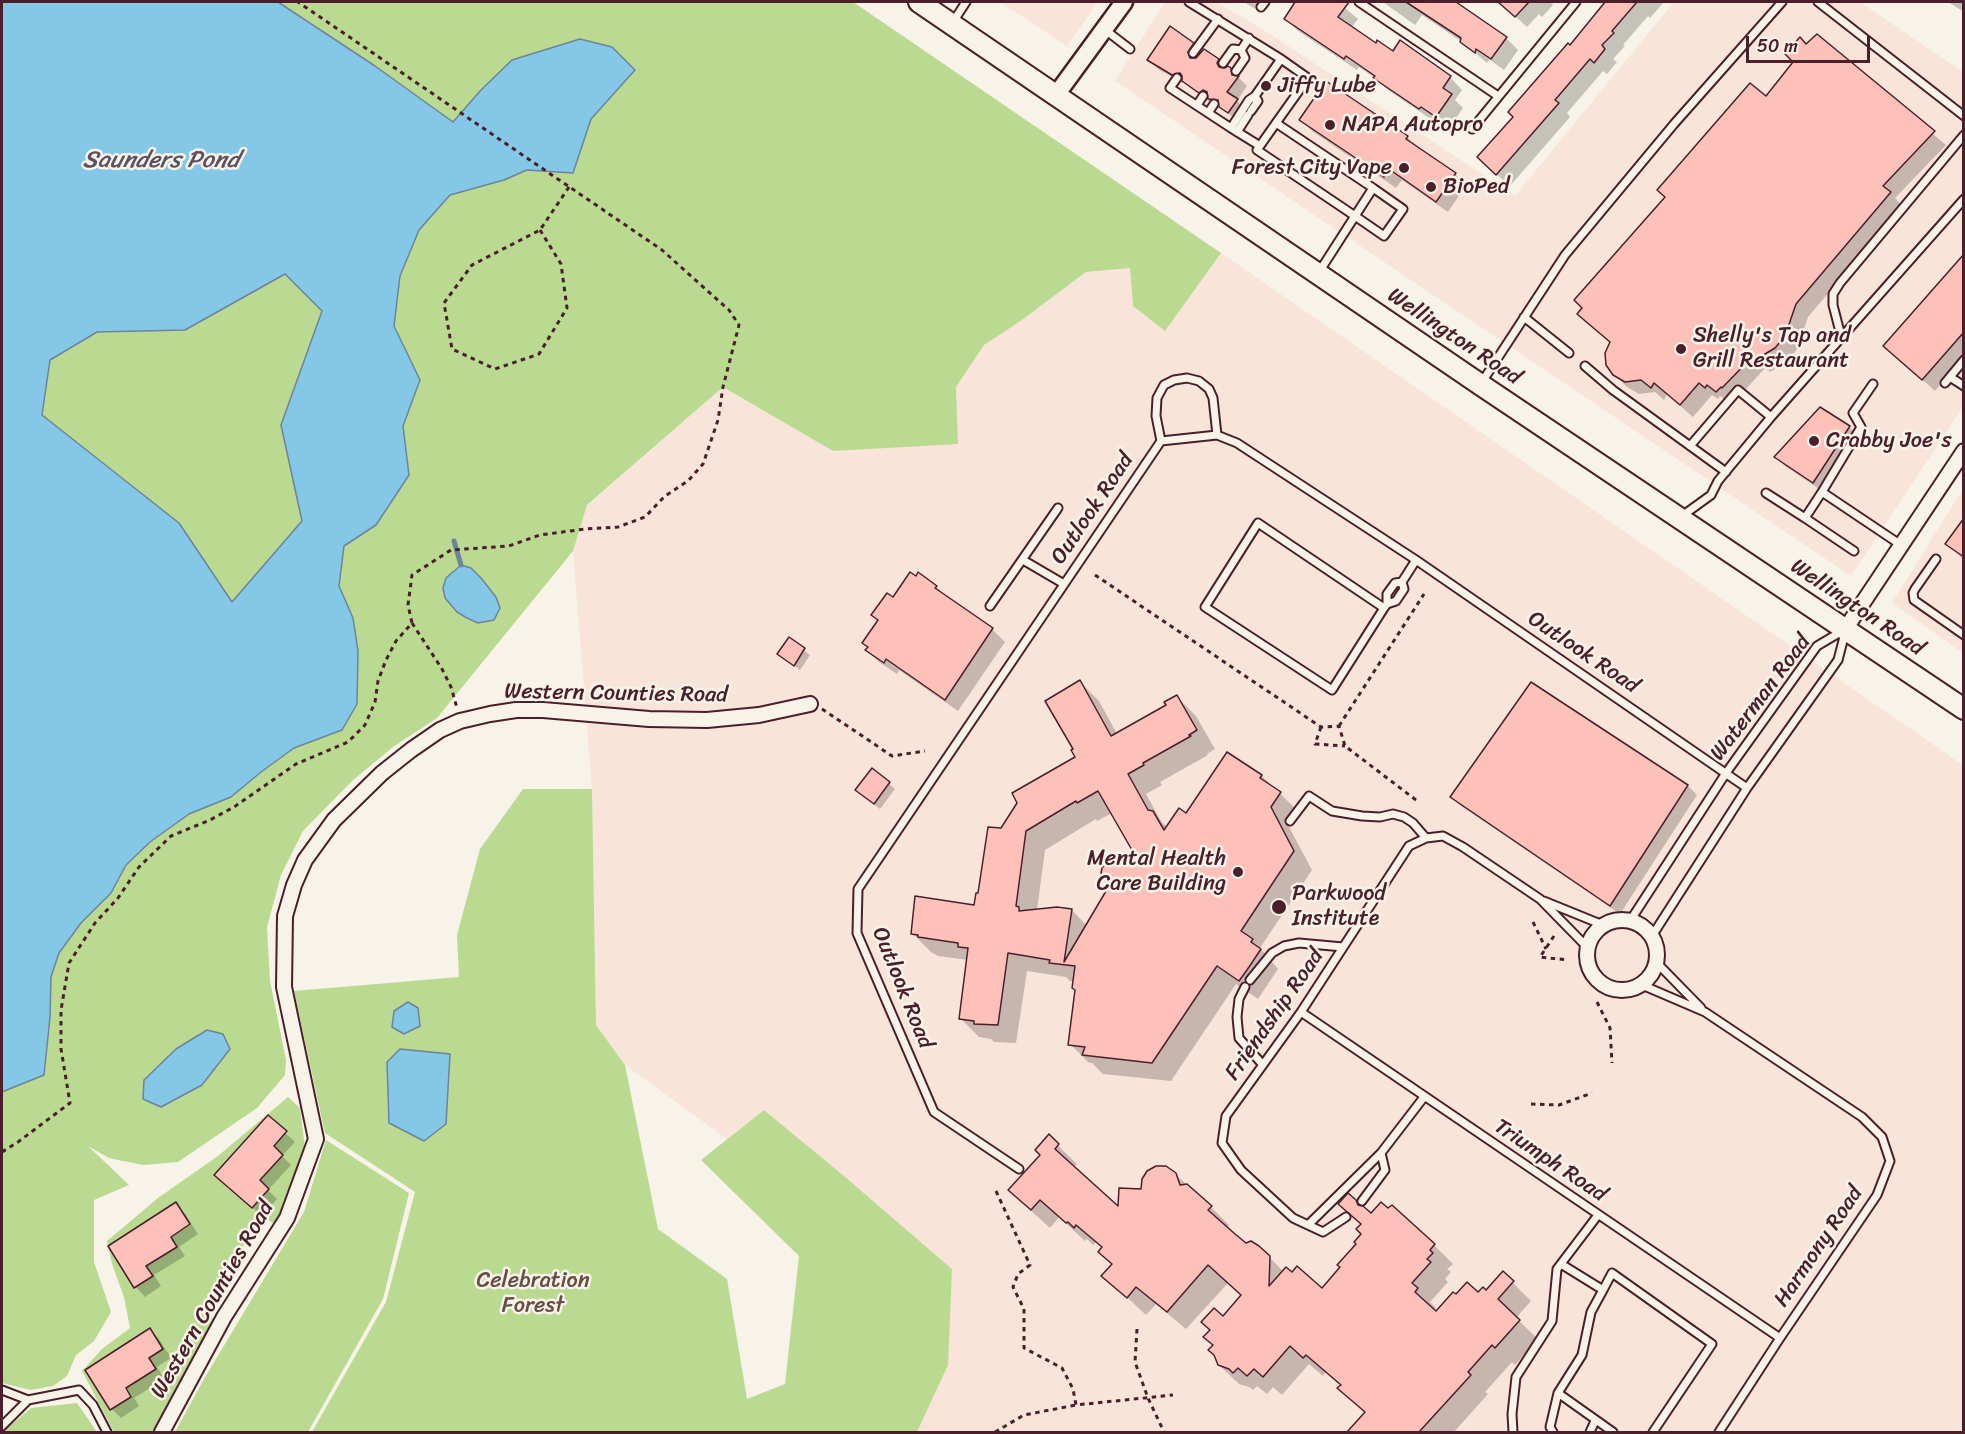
<!DOCTYPE html>
<html>
<head>
<meta charset="utf-8">
<style>
  body { margin:0 }
  #map { position:relative; width:1965px; height:1434px; overflow:hidden; background:#f7f3e8; font-family:Sriracha,sans-serif }
  canvas { display:block }
  .frame { position:absolute; inset:0; border:3px solid #4a1f2b; pointer-events:none }
  .scale { position:absolute; left:1746px; top:36px; width:124px; height:27px; box-sizing:border-box; border:3px solid #4a1f2b; border-top:0; padding-left:8px; font-size:18px; line-height:21px; white-space:nowrap; color:#4a1f2b; -webkit-text-stroke:4px #f7f3e8; paint-order:stroke }
</style>
</head>
<body>
<div id="map">
<canvas width="1965" height="1434"></canvas>
<div class="frame"></div>
<div class="scale">50 m</div>
</div>
<script>
const c = document.querySelector('canvas').getContext('2d');
c.lineJoin = 'round';
function paint(path, color) { c.fillStyle = color; c.fill(path, 'evenodd'); }
const poly = rows => new Path2D(rows.map(r => 'M' + r).join(''));
function strokePath(path, color, width, dash) { c.strokeStyle = color; c.lineWidth = width; c.lineCap = dash ? 'butt' : 'round'; c.setLineDash(dash || []); c.stroke(path); }
function label(font, color, halo, rows, align = 'center') {
  c.font = font + ' Sriracha,sans-serif'; c.lineWidth = 5; c.setLineDash([]); c.textBaseline = 'middle'; c.strokeStyle = halo; c.fillStyle = color; for (const [text, x, y, turn = 0] of rows) {
    c.save(); c.translate(x, y); c.rotate((+turn || 0) * Math.PI / 180); c.textAlign = isNaN(turn) ? turn : align; if (halo) c.strokeText(text, 0, 0); c.fillText(text, 0, 0); c.restore();
  }
}
paint(poly([
  [1000,2,1098,2,1067,46],
  [1165,2,1217,2,1270,34,1515,196,1674,2,1860,2,1963,72,1963,407,1851,576,1115,81],
  [1221,253,1963,765,1963,1432,917,1432,947,1365,952,1269,844,1176,764,1110,727,1139,625,1065,596,1025,592,789,573,551,587,506,723,387,833,451,958,443,956,387,984,345,1022,320,1086,272,1130,268,1133,306,1165,331],
  [1963,489,1963,653,1892,603]
]), '#f9e4da');
paint(poly([
  [278,2,853,2,1221,253,1165,331,1133,306,1130,268,1086,272,1022,320,984,345,956,387,958,444,833,451,723,387,587,505,573,551,437,718,393,747,353,780,303,831,281,875,267,927,270,981,286,1060,285,1075,257,1108,178,1162,143,1165,109,1158,88,1146,129,1185,94,1200,94,1262,111,1312,94,1341,76,1355,67,1376,53,1386,31,1390,2,1383,2,1092,44,1074,50,1017,51,977,59,953,81,923,111,893,126,865,150,842,189,814,231,797,261,772,294,748,342,730,358,651,353,618,339,586,344,546,376,525,409,475,403,426,420,380,394,326,400,276,419,230,450,195,504,180,527,170,573,173,591,119,635,70,512,60,481,90,453,123,310,22],
  [460,565,471,568,481,578,496,597,494,620,478,623,453,571],
  [230,1049,201,1085,161,1107],
  [285,274,322,311,281,425,302,521,232,602,179,523,42,415,50,360,97,332,185,330],
  [523,789,592,789,596,1025,625,1065,658,1229,727,1279,747,1399,785,1384,799,1256,701,1160,764,1110,844,1176,952,1269,948,1365,917,1432,312,1432,386,1302,415,1192,325,1133,294,991,459,977,457,935,480,849],
  [288,1097,300,1108,305,1148,287,1200,276,1225,264,1218,230,1264,202,1311,215,1321,199,1352,172,1395,154,1432,114,1432,82,1371,102,1349,130,1328,124,1297,112,1264,107,1241,158,1198,218,1156],
  [326,1140,409,1193,383,1299,308,1432,175,1432,204,1379,304,1212],
  [77,1403,97,1432,3,1432,31,1408]
]), '#bad991');
const water = poly([
  [2,2,278,2,375,66,453,122,481,90,512,60,580,39,612,47,635,70,591,119,573,173,527,170,504,180,450,195,419,230,400,276,394,326,420,380,403,426,409,475,376,525,344,546,339,586,353,618,358,651,357,704,342,730,294,748,261,772,231,797,189,814,150,842,126,865,111,893,81,923,59,953,51,977,50,1017,44,1075,2,1092,2,2],
  [285,274,322,311,281,425,302,521,232,602,179,523,42,415,50,360,97,332,185,330,285,274],
  [461,565,471,568,481,578,496,597,500,608,494,620,478,623,467,618,457,612,445,598,443,588,446,578,461,565],
  [408,1002,418,1008,420,1026,404,1034,392,1027,394,1011,408,1002],
  [207,1030,223,1034,230,1049,202,1085,161,1107,143,1099,144,1080,176,1049,207,1030],
  [400,1049,450,1054,446,1124,424,1141,389,1123,387,1062,400,1049]
]);
paint(water, '#85c7e6');
strokePath(water, '#6d849b', 1.5);
paint(poly([
  [1244,2,1267,2,1260,12],
  [1297,2,1338,2,1358,19,1351,28,1376,45,1450,77,1462,90,1455,100,1463,108,1449,128,1434,118,1432,120,1388,90,1376,79,1359,67,1357,70,1298,31,1286,19],
  [1383,2,1453,2,1506,38,1518,50,1504,70,1489,59,1487,63,1462,42,1422,15,1415,25],
  [1500,2,1550,2,1553,5,1542,17,1539,14,1527,27],
  [1605,2,1664,2,1650,18,1648,16,1623,45,1625,46,1613,59,1617,62,1607,74,1603,71,1567,113,1570,117,1510,186,1491,170,1515,117],
  [1948,2,1964,2,1964,12],
  [1817,36,1946,145,1895,198,1902,206,1808,317,1797,349,1788,361,1770,372,1765,368,1736,400,1734,398,1730,403,1720,396,1718,399,1712,395,1693,417,1667,394,1664,400,1655,392,1639,394,1627,387,1614,374,1611,343,1579,314,1766,98,1807,46],
  [1193,44,1202,53,1218,60,1226,69,1230,69,1247,86,1237,101,1246,110,1238,121,1211,100,1209,101,1193,90,1185,83,1183,83,1158,69,1149,60],
  [1326,83,1407,137,1419,148,1455,174,1466,185,1448,212,1402,180,1396,188,1312,131,1301,120],
  [1964,256,1964,359,1935,391,1885,346],
  [1849,427,1858,436,1822,491,1785,466,1776,457],
  [1964,520,1964,560,1947,544],
  [919,574,936,587,949,599,992,629,1005,642,958,711,899,670,897,674,879,662,867,650,893,599],
  [789,639,810,655,800,670,779,654],
  [1080,682,1099,701,1117,734,1168,705,1177,697,1196,716,1215,749,1207,754,1208,755,1160,782,1162,785,1146,794,1161,821,1168,828,1187,815,1228,754,1262,776,1299,812,1289,827,1312,870,1260,948,1278,969,1258,999,1236,984,1171,1081,1103,1074,1092,1063,1089,1063,1070,1044,1076,990,1075,982,1070,981,1066,977,1027,971,1016,1043,994,1042,991,1039,979,1037,960,1018,968,960,938,956,931,952,912,933,975,907,1001,830,1077,758,1075,750],
  [1112,813,1138,858,1087,926,1072,910,1037,910,1045,850,1096,819,1097,821],
  [1532,684,1688,786,1697,795,1620,914,1461,806,1451,797],
  [872,770,895,789,880,809,863,796],
  [268,1117,295,1142,282,1156,291,1165,268,1190,277,1199,262,1216,225,1184],
  [1049,1137,1077,1164,1073,1168,1119,1209,1143,1191,1175,1174,1211,1207,1229,1225,1227,1228,1246,1245,1269,1257,1284,1272,1322,1290,1358,1244,1363,1234,1362,1225,1340,1204,1348,1195,1371,1215,1434,1245,1453,1264,1447,1269,1451,1272,1445,1279,1448,1282,1430,1302,1436,1308,1433,1311,1436,1313,1456,1296,1487,1292,1503,1273,1531,1301,1516,1318,1538,1339,1515,1365,1512,1362,1485,1392,1488,1394,1454,1432,1349,1432,1366,1413,1340,1388,1341,1386,1326,1372,1323,1376,1309,1364,1282,1395,1273,1387,1267,1394,1257,1386,1253,1390,1249,1387,1239,1384,1219,1365,1214,1346,1223,1318,1243,1296,1228,1283,1186,1329,1156,1304,1146,1315,1103,1275,1113,1265,1103,1249,1096,1242,1093,1245,1087,1239,1085,1241,1059,1217,1050,1228,1029,1209,1010,1190,1042,1155],
  [176,1204,185,1214,198,1234,179,1247,185,1256,154,1275,161,1286,145,1297,136,1287,110,1247],
  [150,1330,159,1339,171,1358,157,1367,164,1379,134,1398,139,1406,121,1418,112,1409]
]), '#0003');
strokePath(poly([
  [454,541,461,565]
]), '#6d849b', 5);
const building = poly([
  [1295,2,1349,2,1338,17,1376,43,1377,40,1393,51,1400,40,1451,76,1443,88,1452,94,1436,117,1421,107,1419,109,1373,78,1375,76,1346,56,1344,59,1284,19,1295,2],
  [1406,2,1456,2,1507,37,1491,59,1476,49,1475,53,1460,42,1461,38,1406,2],
  [1498,2,1529,2,1515,17,1498,2],
  [1605,2,1637,2,1612,31,1614,33,1602,45,1605,49,1594,63,1590,59,1555,100,1559,103,1496,175,1477,157,1513,117,1508,112,1568,43,1570,45,1605,2],
  [1170,26,1194,43,1188,52,1190,58,1196,58,1204,49,1219,59,1217,63,1219,67,1225,68,1228,66,1231,68,1232,75,1239,76,1227,92,1238,99,1228,113,1219,107,1218,100,1208,99,1207,92,1203,90,1199,93,1182,81,1182,76,1180,73,1172,75,1147,60,1170,26],
  [1817,34,1935,131,1883,186,1891,192,1796,304,1785,336,1775,348,1760,357,1757,361,1752,357,1722,388,1721,387,1716,392,1707,385,1705,388,1699,383,1680,405,1654,383,1651,388,1641,380,1625,382,1613,375,1606,365,1605,353,1610,342,1577,314,1582,308,1574,300,1665,197,1657,190,1750,83,1766,96,1793,62,1785,54,1800,37,1806,44,1817,34],
  [1326,81,1408,136,1406,139,1456,173,1436,202,1389,169,1384,177,1299,120,1326,81],
  [1964,254,1964,332,1922,380,1883,346,1964,254],
  [1820,407,1850,426,1813,483,1774,457,1820,407],
  [1964,518,1964,557,1945,544,1964,518],
  [910,572,916,576,918,572,937,586,935,588,993,628,945,700,886,659,884,663,865,650,868,647,862,643,878,620,871,615,887,593,893,597,910,572],
  [789,637,805,648,794,666,777,654,789,637],
  [1080,680,1111,736,1166,705,1164,702,1177,695,1197,730,1189,735,1191,736,1143,763,1144,765,1128,774,1148,810,1153,811,1164,830,1179,808,1186,813,1227,752,1262,775,1260,778,1281,792,1271,807,1294,851,1241,931,1253,939,1251,942,1261,949,1247,970,1239,981,1217,966,1152,1063,1082,1055,1085,1047,1068,1045,1075,990,1072,988,1075,966,1049,963,1050,960,1008,953,998,1025,974,1024,974,1021,959,1019,968,948,958,947,958,943,918,937,918,935,911,934,915,896,974,905,976,893,978,893,988,827,1001,828,1017,803,1012,793,1075,757,1071,750,1073,749,1045,701,1080,680],
  [1098,791,1136,857,1107,862,1102,868,1101,873,1109,886,1064,962,1072,909,1057,907,1019,911,1019,907,1016,906,1026,831,1076,801,1077,803,1098,791],
  [1531,682,1688,785,1610,906,1450,797,1531,682],
  [872,768,890,782,874,804,855,790,872,768],
  [268,1115,287,1131,274,1146,283,1155,260,1180,269,1189,252,1208,214,1175,268,1115],
  [1049,1134,1059,1144,1055,1149,1118,1206,1119,1188,1141,1189,1142,1179,1147,1171,1156,1166,1166,1166,1176,1173,1180,1185,1187,1184,1212,1206,1208,1210,1235,1234,1246,1243,1251,1241,1259,1246,1270,1256,1269,1286,1286,1267,1292,1272,1297,1266,1322,1288,1340,1267,1337,1265,1356,1244,1354,1242,1361,1234,1356,1229,1361,1224,1338,1204,1348,1193,1356,1200,1358,1205,1363,1206,1371,1213,1381,1202,1388,1208,1392,1205,1435,1244,1430,1250,1433,1253,1427,1259,1431,1262,1412,1283,1418,1288,1415,1292,1436,1311,1453,1292,1456,1294,1467,1282,1478,1292,1483,1287,1486,1290,1503,1271,1514,1281,1498,1299,1520,1320,1495,1348,1492,1345,1468,1372,1471,1375,1419,1432,1347,1432,1365,1412,1337,1388,1341,1385,1306,1355,1303,1358,1290,1346,1263,1377,1254,1369,1247,1376,1238,1368,1233,1373,1229,1369,1218,1365,1214,1355,1208,1350,1213,1345,1203,1337,1210,1330,1201,1322,1214,1308,1223,1316,1241,1295,1208,1265,1167,1312,1136,1287,1127,1298,1101,1276,1112,1264,1098,1252,1102,1247,1076,1225,1074,1228,1068,1222,1066,1223,1040,1200,1031,1210,1008,1190,1040,1155,1035,1150,1049,1134],
  [176,1202,190,1224,171,1237,177,1247,146,1266,153,1276,134,1288,108,1246,176,1202],
  [150,1328,163,1349,149,1358,156,1369,126,1388,131,1397,110,1410,85,1370,150,1328]
]);
paint(building, '#fdc1ba');
strokePath(building, '#4a1f2b', 1.5);
const service = poly([
  [1189,2,1281,59],
  [1359,2,1498,96],
  [1818,2,1964,116],
  [1261,7,1265,2],
  [953,22,966,2],
  [1104,29,1130,49],
  [1193,53,1218,19],
  [1223,63,1233,49,1241,50,1249,38],
  [1236,71,1245,58,1241,50],
  [1177,78,1170,88,1231,128],
  [1197,105,1203,96],
  [1251,111,1258,101,1255,96],
  [1208,113,1214,104],
  [1472,129,1576,2],
  [1237,132,1248,115],
  [1260,146,1231,128,1249,100,1255,96,1281,59,1308,78,1276,123],
  [1319,272,1373,188,1403,209,1384,236,1355,216,1257,150,1276,123,1373,188],
  [1524,317,1569,353],
  [1841,336,1833,305,1833,294,1840,283,1964,135],
  [1585,366,1613,390,1726,472],
  [1950,377,1964,386],
  [1482,382,1565,255,1674,124,1782,2],
  [1945,383,1964,360],
  [1873,384,1853,413,1861,427,1822,492,1901,545],
  [1161,441,1156,416,1157,398,1164,385,1174,380,1187,378,1199,381,1209,389,1213,398,1217,435],
  [1690,446,1738,390,1771,417],
  [1766,493,1805,518,1822,492],
  [1682,516,1711,495,1718,481,1771,417,1964,199],
  [1805,518,1854,551],
  [1936,559,1915,589,1913,593,1914,600,1964,635],
  [1023,560,1064,584],
  [1402,582,1404,589,1396,601,1387,604,1387,594,1395,583,1402,582,1416,560],
  [990,606,1058,508],
  [1384,608,1258,523,1205,607,1332,690,1384,608,1387,604],
  [1290,821,1309,796,1332,811,1362,816,1380,817,1393,814,1404,817,1413,823,1426,838],
  [1544,901,1603,925],
  [1630,921,1726,773,1817,646,1844,630],
  [1652,936,1747,788,1838,660,1845,633],
  [1657,963,1701,1008],
  [1250,980,1272,953,1284,946,1299,943,1343,947],
  [1642,985,1705,1012,1862,1117,1882,1137,1890,1161,1877,1195,1780,1338,1719,1432],
  [1245,987,1239,999,1237,1017,1239,1038,1263,1065],
  [1301,1012,1780,1338],
  [1019,1169,934,1112,857,933,858,889,1161,441,1217,435,1237,443,1416,560,1747,788],
  [1362,1201,1385,1170,1381,1153,1424,1097],
  [1346,1217,1323,1232,1293,1218,1241,1170,1222,1143,1226,1116,1301,1012,1409,846,1426,838,1443,836,1463,847,1540,899,1588,948],
  [1308,1225,1381,1153],
  [1603,1290,1612,1273,1712,1344,1653,1432],
  [2,1390,28,1400],
  [1558,1393,1613,1432],
  [2,1426,28,1400,79,1390,93,1405,107,1432],
  [1513,1432,1512,1414,1516,1377,1552,1321,1557,1269,1598,1215],
  [1553,1432,1550,1427,1558,1393,1582,1355,1591,1312,1603,1290,1561,1264],
  [1590,1432,1595,1421]
]);
const minor = poly([
  [1846,628,1964,451],
  '1587 955a35 35 0 1 1 70 0a35 35 0 1 1-70 0Z',
  [162,1432,224,1317,287,1218,316,1139,284,987,285,916,294,885,305,860,334,820,382,773,411,750,440,730,460,721,490,714,516,710,543,710,649,719,707,720,759,715,810,704]
]);
const tertiary = poly([
  [1056,95,1124,2]
]);
const secondary = poly([
  [919,2,1481,385,1964,709]
]);
strokePath(service, '#4a1f2b', 11);
strokePath(minor, '#4a1f2b', 18);
strokePath(tertiary, '#4a1f2b', 21);
strokePath(secondary, '#4a1f2b', 24);
strokePath(poly([
  [540,230,561,264,567,308,539,354,495,369,452,349,444,303,472,265,540,230,569,187],
  [1095,575,1321,727,1339,726,1345,746,1416,800],
  [412,623,442,669,451,687,457,708],
  [822,709,892,756,925,751],
  [1339,726,1424,594],
  [1321,727,1315,744,1345,746],
  [1533,922,1546,949],
  [1554,936,1540,957,1568,960],
  [1597,1002,1610,1028,1612,1063],
  [1531,1104,1559,1105,1592,1093],
  [2,1152,18,1142,70,1103,61,1049,61,1010,69,963,95,923,118,898,139,867,171,836,210,820,234,807,296,764,348,742,365,725,375,702,378,681,386,660,396,641,412,623,408,605,412,575,451,550,509,546,540,535,585,529,618,527,645,517,665,496,688,481,703,464,718,420,723,387,739,325,729,310,662,250,298,2],
  [996,1191,1030,1265,1018,1274,1013,1287,1024,1309,1024,1348,1062,1368,1073,1389,1076,1405,1173,1395],
  [1137,1329,1135,1362,1148,1398,1164,1432],
  [995,1432,1024,1415,1076,1405]
]), '#4a1f2b', 3, [4.5, 4.5]);
strokePath(service, '#f7f3e8', 7);
strokePath(minor, '#f7f3e8', 14);
strokePath(tertiary, '#f7f3e8', 16);
strokePath(secondary, '#f7f3e8', 20);
for (const [x, y, r, color] of [
  [1266,86,6,"#4a1f2b"],
  [1330,125,6,"#4a1f2b"],
  [1404,168,6,"#4a1f2b"],
  [1431,187,6,"#4a1f2b"],
  [1681,349,6,"#4a1f2b"],
  [1814,441,6,"#4a1f2b"],
  [1238,872,6,"#4a1f2b"],
  [1279,907,8,"#4a1f2b"]
]) { const dot = new Path2D(); dot.arc(x, y, r, 0, 2 * Math.PI); c.fillStyle = color; c.fill(dot); strokePath(dot, '#f7f3e8', 2); }
label('22px', '#4a1f2b', '#f7f3e8', [
  ["Jiffy Lube",1278,86],
  ["NAPA Autopro",1342,125],
  ["Forest City Vape",1392,168,"right"],
  ["BioPed",1443,187],
  ["Shelly's Tap and",1693,336],
  ["Grill Restaurant",1693,361],
  ["Crabby Joe's",1826,441],
  ["Mental Health",1226,859,"right"],
  ["Care Building",1226,884,"right"],
  ["Parkwood",1292,894],
  ["Institute",1292,919]
], 'left');
label('22px', '#4a1f2b', '#f7f3e8', [
  ["Wellington Road",1454,337,34],
  ["Outlook Road",1093,509,-56],
  ["Wellington Road",1857,608,34],
  ["Outlook Road",1583,653,34],
  ["Western Counties Road",616,694,1],
  ["Waterman Road",1761,698,-53],
  ["Outlook Road",902,988,68],
  ["Friendship Road",1275,1015,-55],
  ["Triumph Road",1550,1161,34],
  ["Harmony Road",1819,1247,-56],
  ["Western Counties Road",213,1300,-60]
]);
label('22px', '#664e44', '#f7f3e8', [
  ["Celebration",533,1281],
  ["Forest",533,1306]
]);
label('italic 24px', '#5c5163', '#f7f3e8', [
  ["Saunders Pond",161,161]
]);
</script>
</body>
</html>
